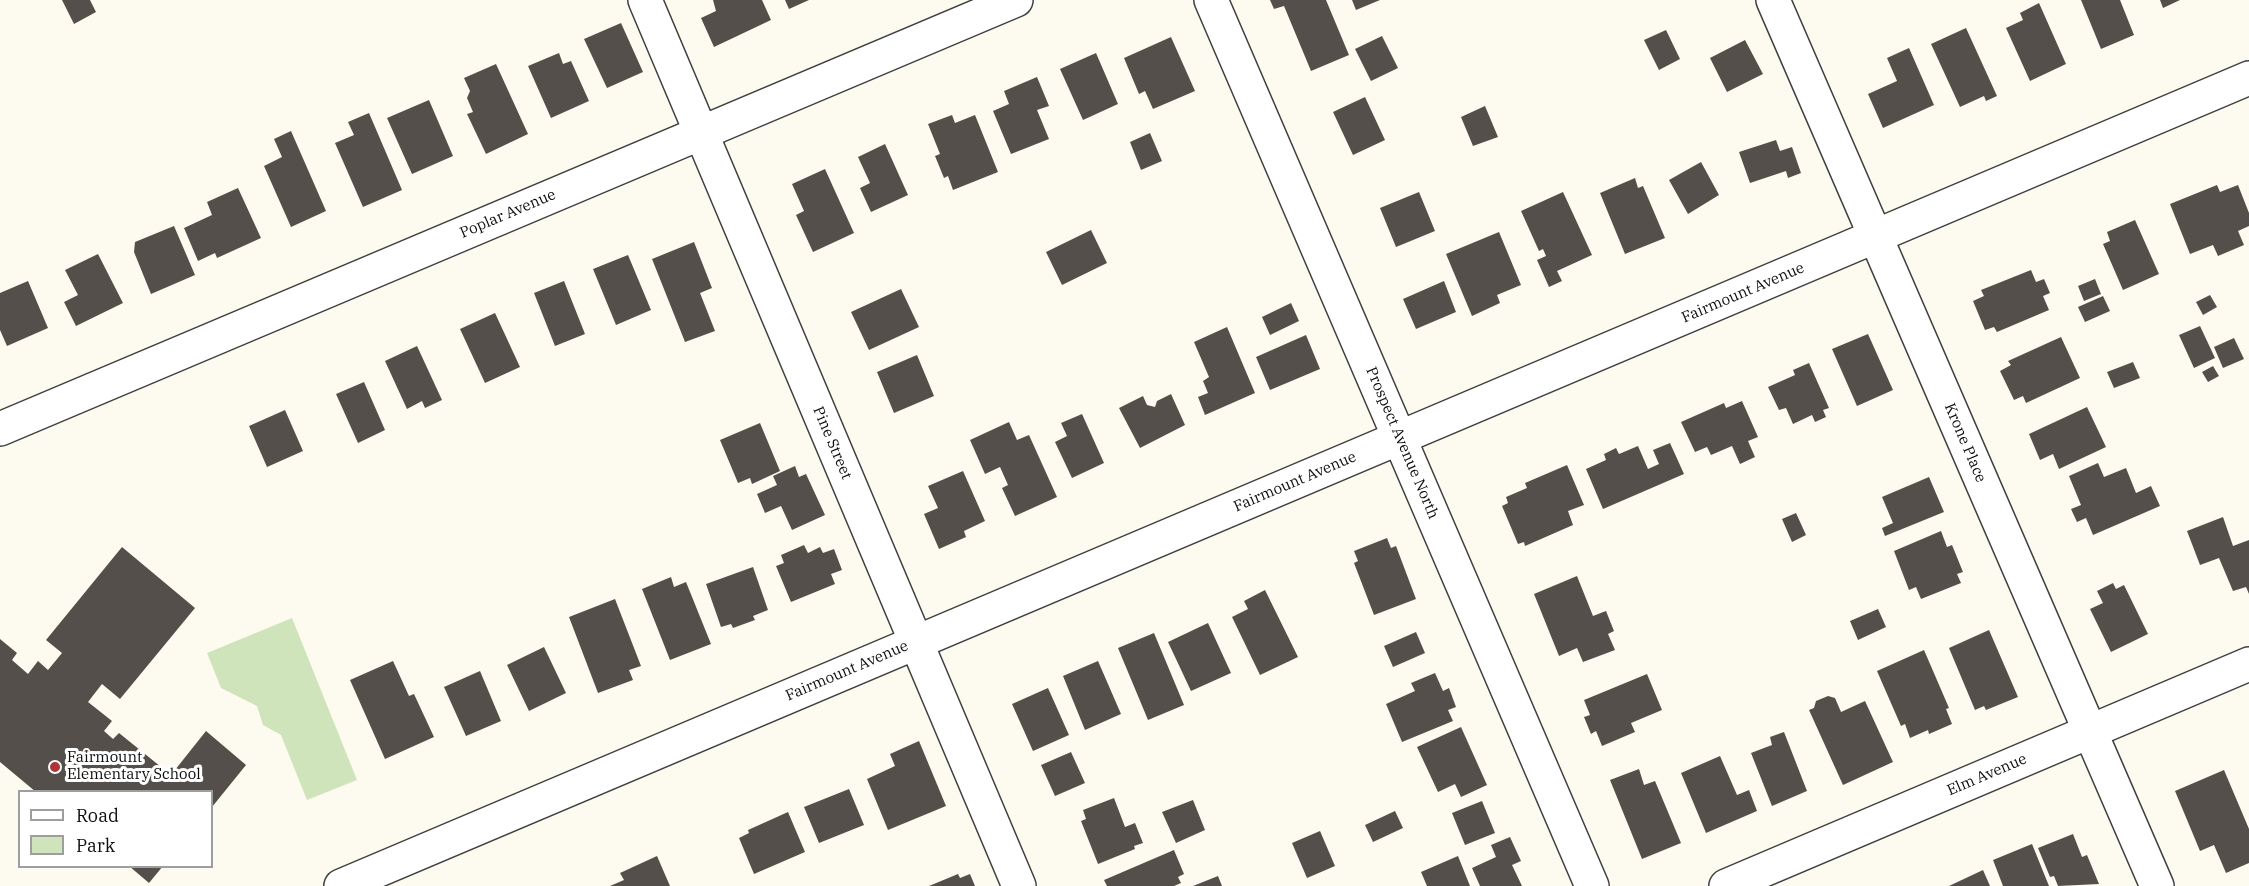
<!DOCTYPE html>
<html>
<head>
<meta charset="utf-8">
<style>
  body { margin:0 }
  #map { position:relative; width:2249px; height:886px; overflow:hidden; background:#fdfbef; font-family:"IBM Plex Serif",serif }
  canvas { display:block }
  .legend { position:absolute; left:18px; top:790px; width:195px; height:78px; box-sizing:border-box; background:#fff; border:2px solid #9e9e9e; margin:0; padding:8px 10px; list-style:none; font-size:18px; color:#0d0d0d }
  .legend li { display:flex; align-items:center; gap:12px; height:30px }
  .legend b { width:30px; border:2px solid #9e9e9e }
</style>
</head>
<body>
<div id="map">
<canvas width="2249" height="886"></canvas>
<ul class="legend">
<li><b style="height:8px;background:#fff"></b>Road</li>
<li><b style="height:16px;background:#d0e4bc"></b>Park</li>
</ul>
</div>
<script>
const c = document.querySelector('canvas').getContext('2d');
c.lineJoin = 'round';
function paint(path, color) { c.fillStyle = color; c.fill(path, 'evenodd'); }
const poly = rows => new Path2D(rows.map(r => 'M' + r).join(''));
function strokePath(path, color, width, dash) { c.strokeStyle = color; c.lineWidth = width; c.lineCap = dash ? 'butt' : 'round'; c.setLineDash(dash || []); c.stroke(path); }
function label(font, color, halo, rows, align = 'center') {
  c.font = font + ' "IBM Plex Serif",serif'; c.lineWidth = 6; c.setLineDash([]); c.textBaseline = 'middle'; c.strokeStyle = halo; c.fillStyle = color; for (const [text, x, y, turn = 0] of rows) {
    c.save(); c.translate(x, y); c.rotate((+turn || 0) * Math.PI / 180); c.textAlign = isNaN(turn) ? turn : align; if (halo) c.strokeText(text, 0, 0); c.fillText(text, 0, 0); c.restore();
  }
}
paint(poly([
  [292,618,357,780,307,800,281,735,263,725,257,706,221,688,207,653]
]), '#d0e4bc');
paint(poly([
  [62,0,90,0,96,12,74,24],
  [713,0,762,0,771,20,714,47,701,18,716,11],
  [785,0,809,0,789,9],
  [1270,0,1326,0,1349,55,1311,71,1284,6,1274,9],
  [1352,0,1380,0,1356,10],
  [2081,0,2120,0,2134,35,2101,49],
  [2160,0,2180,0,2163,8],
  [2039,3,2066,64,2030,81,2006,28,2023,20,2020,13],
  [621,23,643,72,607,88,584,39],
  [1966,28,1997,96,1986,101,1984,96,1960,107,1931,44],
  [1666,30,1680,59,1659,70,1644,40],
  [1382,36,1398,68,1371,81,1355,49],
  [1171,37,1195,91,1153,109,1145,91,1139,94,1124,58],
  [1745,40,1763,74,1727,92,1710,58],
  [1909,48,1934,105,1883,128,1868,94,1897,81,1887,58],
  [559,53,563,64,571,61,589,101,551,118,528,66],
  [1096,53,1118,104,1083,120,1060,69],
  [496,64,528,134,486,154,467,114,473,112,467,98,470,91,464,78],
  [1037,77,1049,106,1037,110,1049,139,1011,154,993,111,1009,104,1004,91],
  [1365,97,1385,140,1353,155,1333,112],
  [429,100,453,156,412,174,387,118],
  [1485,106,1498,137,1473,146,1461,117],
  [369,113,402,190,363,207,335,143,354,135,348,122],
  [952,115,955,123,975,115,998,172,953,190,948,176,944,178,935,156,940,154,928,124],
  [291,131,326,211,291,227,264,166,282,157,274,139],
  [1150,133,1162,161,1141,170,1130,142],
  [1776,140,1780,151,1792,147,1801,173,1788,178,1786,171,1750,183,1739,152],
  [885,144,908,195,871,212,860,188,870,183,858,157],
  [1701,162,1719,195,1688,214,1669,180],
  [825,169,854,233,813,252,796,215,804,211,792,184],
  [1635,178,1638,188,1643,186,1665,238,1625,254,1600,193],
  [2217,185,2220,192,2238,185,2249,213,2249,226,2238,231,2244,245,2218,256,2213,245,2190,254,2170,204],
  [238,188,261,238,217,258,215,253,198,261,184,228,212,215,207,202],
  [1419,192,1435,231,1396,247,1380,208],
  [1563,192,1592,255,1557,271,1562,281,1549,287,1537,260,1546,256,1543,249,1539,251,1521,211],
  [2135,220,2159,274,2123,290,2103,244,2110,241,2107,232],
  [174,226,195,275,151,294,134,252,135,242],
  [1091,230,1107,263,1062,285,1046,252],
  [1499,232,1521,285,1497,295,1500,303,1472,316,1446,254],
  [694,242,712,288,700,293,715,331,685,342,652,259],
  [98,254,123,303,76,326,64,302,78,295,65,270],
  [628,255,651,310,616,325,593,269],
  [2031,270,2036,282,2044,279,2050,293,2043,296,2049,310,1997,332,1994,327,1985,330,1973,301,1984,296,1981,290],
  [2095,279,2101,294,2084,301,2078,286],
  [28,281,48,328,7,346,0,330,0,293],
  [564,281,585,334,555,346,534,293],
  [1444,281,1456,312,1416,329,1403,299],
  [901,289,919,327,869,350,851,312],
  [2210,295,2217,307,2203,315,2196,302],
  [2103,296,2110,311,2085,322,2078,307],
  [1291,303,1299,321,1270,335,1262,317],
  [495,313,520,367,485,383,460,329],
  [2200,326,2215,358,2194,368,2179,335],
  [1227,327,1255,393,1205,415,1198,397,1208,393,1203,381,1209,377,1194,342],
  [1868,334,1893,390,1857,406,1832,349],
  [1306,335,1320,369,1270,390,1256,357],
  [2061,337,2080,378,2026,403,2023,396,2014,400,2000,371,2011,365,2008,361],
  [2234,338,2244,359,2223,368,2214,347],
  [417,346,442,400,425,408,422,401,407,409,385,361],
  [917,355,934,396,894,413,877,372],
  [2133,362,2140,378,2114,388,2107,372],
  [1809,363,1829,408,1823,410,1826,417,1815,422,1812,415,1793,424,1786,408,1779,410,1768,387,1795,375,1793,370],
  [2213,366,2219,376,2208,382,2202,372],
  [364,382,385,430,358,443,336,394],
  [1171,394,1185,425,1140,448,1119,408,1143,396,1147,405,1155,407,1157,401],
  [1742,401,1758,437,1748,441,1755,457,1740,464,1732,446,1711,455,1707,447,1695,452,1681,422,1724,403,1726,408],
  [2087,407,2106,447,2059,469,2053,454,2040,460,2029,434],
  [285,410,303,451,267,467,249,426],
  [1082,414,1104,463,1072,478,1055,442,1067,436,1061,423],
  [1009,422,1017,440,1029,435,1057,497,1015,516,1002,488,1008,485,1000,467,985,474,970,440],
  [760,423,780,471,752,484,750,478,738,483,720,440],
  [1670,443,1684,474,1603,509,1586,469,1606,460,1604,454,1616,448,1619,454,1638,446,1648,469,1659,464,1653,450],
  [2098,463,2104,477,2126,468,2136,493,2151,486,2160,506,2093,535,2086,518,2077,522,2071,509,2081,505,2069,476],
  [1567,465,1584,505,1568,511,1573,525,1525,546,1524,542,1518,544,1502,506,1508,503,1506,497,1527,488,1525,483],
  [795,466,799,477,806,474,825,515,792,530,781,506,765,513,757,494,777,485,773,476],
  [963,471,985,521,964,531,966,537,939,549,924,514,938,508,928,486],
  [1929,477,1944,512,1885,536,1882,528,1893,523,1882,497],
  [1796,513,1806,535,1792,542,1782,519],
  [2223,517,2233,546,2249,540,2249,594,2246,587,2233,591,2219,558,2200,565,2187,531],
  [1941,531,1947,547,1952,545,1963,572,1957,574,1961,583,1921,599,1916,587,1909,590,1894,551],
  [1387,538,1391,548,1396,546,1416,599,1374,615,1354,563,1358,561,1354,551],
  [804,545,808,553,820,547,823,553,834,549,842,570,831,574,835,584,791,602,776,566,784,563,781,555],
  [122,547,195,608,120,699,102,684,88,702,112,721,104,731,113,739,119,733,171,775,206,731,246,765,212,807,212,792,36,792,0,762,0,639,17,653,12,660,28,674,38,661,48,670,62,653,46,640],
  [753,567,768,610,753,616,755,620,733,628,731,624,721,627,706,584],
  [1577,576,1593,616,1606,611,1614,631,1608,634,1615,650,1583,662,1577,648,1559,656,1534,594],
  [671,577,674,587,686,582,711,644,670,660,642,589],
  [2113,583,2116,589,2124,585,2148,634,2111,652,2090,609,2103,603,2097,591],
  [1265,590,1298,657,1260,675,1232,617,1248,609,1244,601],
  [615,599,641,666,629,670,633,680,598,693,569,617],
  [1878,609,1886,627,1858,640,1850,621],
  [1208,623,1231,673,1191,691,1168,642],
  [1989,630,2018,697,1986,710,1984,706,1975,710,1949,648],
  [1416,632,1425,653,1393,667,1384,646],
  [1154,633,1184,705,1148,720,1118,648],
  [544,647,566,693,529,711,507,665],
  [1924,650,1949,708,1946,709,1952,724,1929,734,1928,730,1910,738,1905,724,1901,726,1877,671],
  [393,661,409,696,414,694,434,737,385,759,350,680],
  [1098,661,1121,714,1085,730,1063,676],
  [480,671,501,721,466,736,444,687],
  [1435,673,1443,691,1449,688,1456,707,1448,710,1453,721,1402,742,1386,704,1415,691,1411,683],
  [1647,674,1662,710,1631,723,1635,732,1602,746,1596,731,1591,734,1584,717,1590,715,1584,700],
  [1048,688,1069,735,1033,751,1012,704],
  [1828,696,1835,698,1841,712,1865,701,1893,762,1843,785,1809,710,1814,708,1816,701],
  [1461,727,1487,785,1461,797,1455,784,1438,792,1417,747],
  [1784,732,1807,791,1772,806,1751,753,1772,745,1770,737],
  [919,741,946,806,888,830,867,779,895,766,890,754],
  [1071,752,1085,783,1055,796,1041,765],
  [1720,756,1737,795,1749,790,1757,811,1706,833,1681,773],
  [1639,769,1644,785,1655,781,1681,843,1642,859,1610,780],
  [2224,770,2249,829,2249,863,2226,873,2214,845,2200,851,2175,791],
  [849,789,864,825,819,843,804,807],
  [1114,798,1125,827,1135,823,1143,843,1134,846,1135,849,1098,864,1081,821,1086,819,1083,810],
  [1193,800,1205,830,1176,843,1162,812],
  [1482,801,1495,833,1465,845,1452,813],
  [1395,811,1403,828,1373,842,1365,825],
  [788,812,805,852,754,874,739,838,749,833,748,830],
  [1320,831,1335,866,1307,878,1292,843],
  [2073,834,2082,857,2087,855,2099,884,2058,886,2054,876,2050,877,2038,848],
  [1510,837,1521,861,1512,865,1522,886,1480,886,1472,868,1496,857,1491,845],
  [2032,844,2049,886,2003,886,1993,860],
  [1174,850,1184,874,1178,877,1181,883,1174,886,1107,886,1104,880],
  [657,856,670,886,610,886,624,880,620,873],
  [1458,856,1470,886,1427,886,1421,872],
  [129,866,163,866,149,883],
  [1983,870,1990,886,1949,886],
  [958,874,960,878,970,874,975,886,929,886],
  [1218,876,1222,886,1193,886]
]), '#554f4b');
const minor = poly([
  [645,0,1019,886],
  [1211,0,1592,886],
  [1773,0,2157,886],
  [0,429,1016,0],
  [341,886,2249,78],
  [1726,886,2249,664]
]);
strokePath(minor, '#404040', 36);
strokePath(minor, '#fff', 33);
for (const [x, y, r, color] of [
  [55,767,6,"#ad3537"]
]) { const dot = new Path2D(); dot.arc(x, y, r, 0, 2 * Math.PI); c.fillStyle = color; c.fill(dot); strokePath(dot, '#fff', 2); }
label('15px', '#0d0d0d', '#fff', [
  ["Poplar Avenue",508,214,-23],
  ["Fairmount Avenue",1743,293,-23],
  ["Pine Street",832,443,67],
  ["Prospect Avenue North",1402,443,67],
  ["Krone Place",1965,443,67],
  ["Fairmount Avenue",1295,482,-23],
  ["Fairmount Avenue",847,671,-23],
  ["Elm Avenue",1987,775,-23]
]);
label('15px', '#0d0d0d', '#fff', [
  ["Fairmount",67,758],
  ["Elementary School",67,775]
], 'left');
</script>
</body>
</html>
